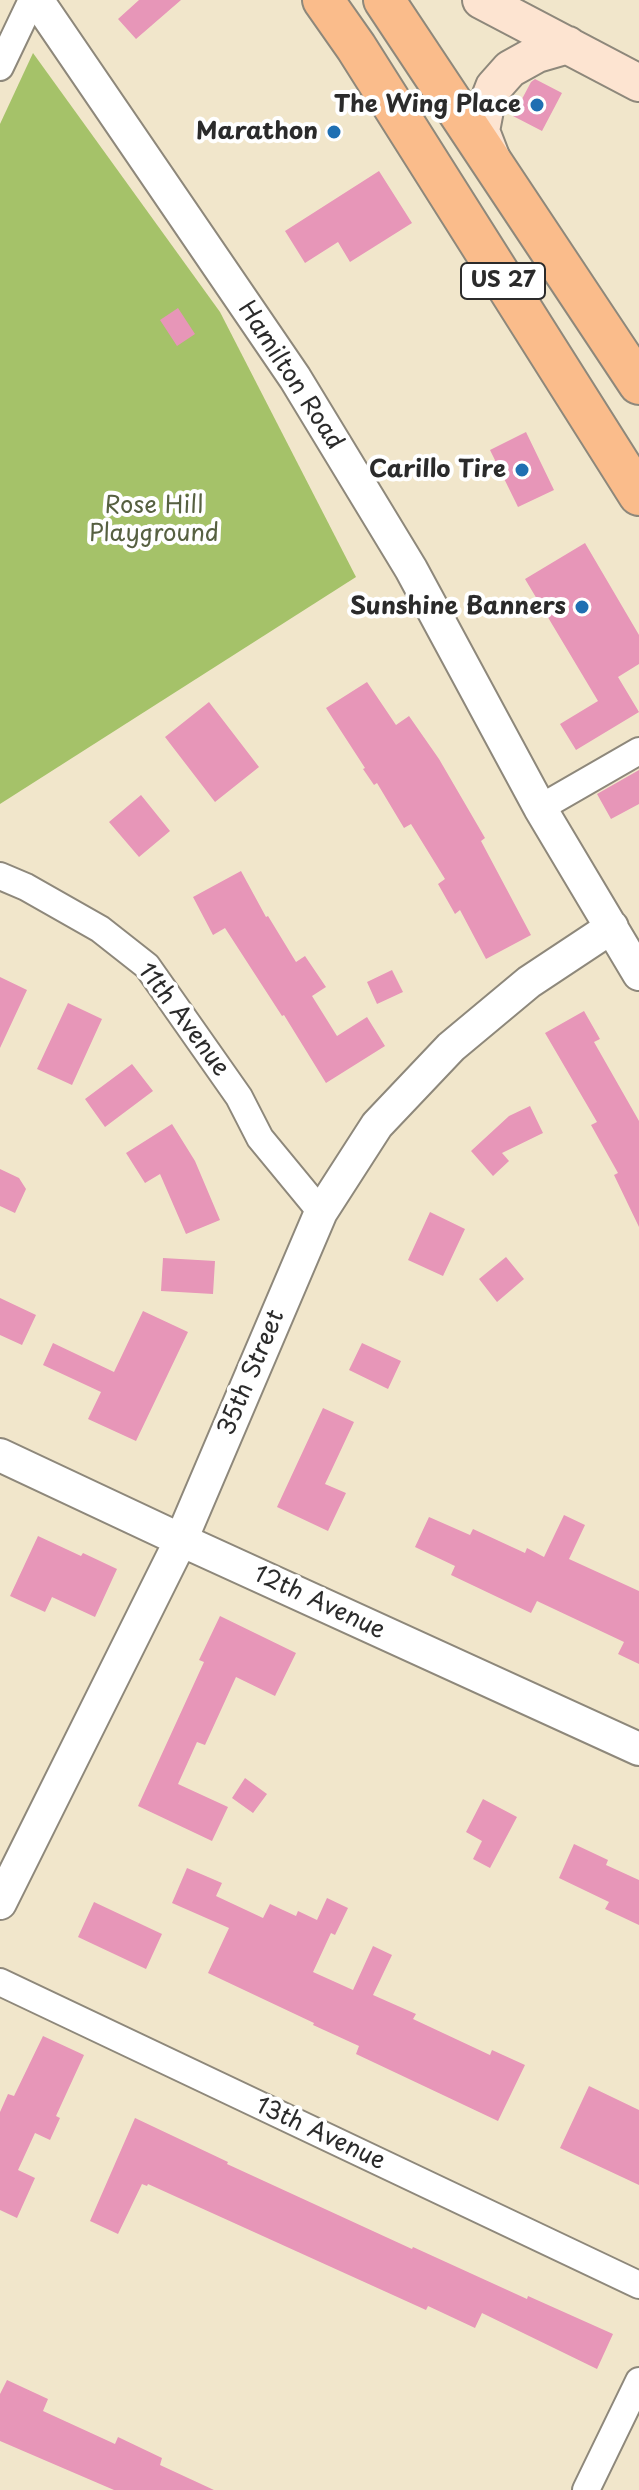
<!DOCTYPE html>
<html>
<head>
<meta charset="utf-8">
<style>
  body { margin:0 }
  canvas { display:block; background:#f1e6cb }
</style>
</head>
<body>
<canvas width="639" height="2490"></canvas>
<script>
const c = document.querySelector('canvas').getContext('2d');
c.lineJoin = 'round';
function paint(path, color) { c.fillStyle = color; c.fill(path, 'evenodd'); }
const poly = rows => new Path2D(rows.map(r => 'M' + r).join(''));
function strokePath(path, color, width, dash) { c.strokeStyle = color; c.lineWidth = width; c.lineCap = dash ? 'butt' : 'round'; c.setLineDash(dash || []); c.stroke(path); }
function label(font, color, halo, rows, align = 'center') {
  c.font = font + ' "Playpen Sans",sans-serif'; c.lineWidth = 8; c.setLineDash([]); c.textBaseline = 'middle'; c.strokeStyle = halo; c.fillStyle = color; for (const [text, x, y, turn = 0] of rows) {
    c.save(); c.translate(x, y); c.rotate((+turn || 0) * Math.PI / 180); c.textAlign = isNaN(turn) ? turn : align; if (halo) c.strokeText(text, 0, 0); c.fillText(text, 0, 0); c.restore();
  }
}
paint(poly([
  [33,53,220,312,356,577,0,804,0,124]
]), '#a5c269');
paint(poly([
  [139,0,181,0,136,39,118,19],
  [535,79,562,93,542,131,513,116,531,82],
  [379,171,412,223,350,262,338,242,305,263,285,231],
  [178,308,195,334,177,346,160,320],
  [526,432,554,490,518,507,490,450],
  [585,543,639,635,639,664,618,677,639,712,576,750,560,724,598,701,525,579],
  [367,682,396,725,409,716,439,759,485,838,481,841,531,935,486,959,460,910,455,914,438,884,445,879,411,824,404,828,377,783,374,785,363,769,365,768,326,708],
  [209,702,259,767,215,802,165,737],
  [639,770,639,804,611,819,597,794],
  [141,795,170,831,139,857,109,822],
  [241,871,266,917,268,916,296,962,305,956,326,987,312,996,337,1036,367,1017,385,1046,326,1083,284,1015,282,1016,225,928,213,935,193,897],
  [392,970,403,992,377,1004,367,982],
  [0,977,27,990,0,1048],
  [68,1003,102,1019,72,1085,37,1069],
  [584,1011,600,1039,594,1042,639,1121,639,1227,614,1175,618,1173,591,1125,597,1122,545,1033],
  [132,1064,153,1091,105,1127,85,1099],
  [530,1106,543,1133,502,1153,509,1161,493,1176,471,1151,509,1116],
  [172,1124,195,1161,220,1220,186,1234,160,1174,145,1183,126,1153],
  [0,1169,19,1178,26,1189,15,1213,0,1206],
  [430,1212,465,1229,443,1276,408,1260],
  [506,1257,524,1279,497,1302,479,1279],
  [163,1258,215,1261,213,1294,161,1291],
  [0,1298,36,1315,22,1345,0,1335],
  [143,1311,188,1332,136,1441,88,1419,101,1392,43,1365,53,1343,114,1372],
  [362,1343,401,1361,388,1389,349,1370],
  [323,1408,354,1422,325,1484,346,1493,328,1531,277,1507],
  [564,1515,585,1525,569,1559,639,1591,639,1664,618,1654,624,1642,537,1601,531,1613,451,1575,455,1566,415,1547,429,1517,470,1535,473,1529,525,1553,527,1548,544,1557],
  [38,1536,81,1556,83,1553,117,1569,95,1617,52,1597,45,1612,10,1596],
  [220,1616,296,1653,275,1696,236,1677,205,1745,197,1742,178,1784,228,1807,212,1841,138,1806,204,1662,199,1660],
  [245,1778,267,1794,253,1813,232,1798],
  [483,1799,517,1817,490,1868,473,1859,482,1841,466,1832],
  [574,1844,608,1860,606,1865,639,1880,639,1925,605,1909,609,1902,559,1878],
  [187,1868,222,1883,216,1896,263,1918,270,1904,296,1916,298,1911,317,1920,327,1898,348,1908,335,1935,331,1933,313,1972,353,1990,373,1946,392,1955,373,1995,416,2014,413,2019,490,2055,492,2050,525,2065,498,2121,356,2054,359,2046,313,2025,314,2023,208,1973,229,1928,172,1903],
  [94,1902,162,1934,146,1969,78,1937],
  [43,2036,84,2055,56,2116,60,2118,50,2140,35,2133,18,2170,35,2178,17,2218,0,2210,0,2112,8,2094,14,2096],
  [589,2086,639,2110,639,2185,560,2148],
  [135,2118,228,2162,227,2164,412,2249,413,2247,527,2299,528,2296,613,2334,597,2369,482,2313,475,2328,428,2306,426,2310,148,2184,147,2186,142,2184,118,2234,90,2221],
  [7,2380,48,2399,43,2411,115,2444,118,2437,162,2458,160,2465,214,2490,114,2490,0,2441,0,2394]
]), '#e796b8');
const minor = poly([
  [0,67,32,0],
  [540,808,639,751],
  [0,876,26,887,100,929,147,966,239,1097,260,1138,321,1212],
  [0,1982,639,2285],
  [586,2490,639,2381]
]);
const tertiary = poly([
  [37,0,295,378,411,569,540,808,639,974],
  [0,1455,181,1540,639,1749],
  [0,1903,181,1540,321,1212,377,1125,451,1047,529,982,612,927]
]);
const secondary = poly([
  [481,0,639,83],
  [493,162,481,131,485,110,494,87,510,69,537,54,568,45]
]);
const primary = poly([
  [323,0,356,47,639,495],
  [384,0,639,384]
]);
strokePath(minor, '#8e887b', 30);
strokePath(tertiary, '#8e887b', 36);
strokePath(secondary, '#8e887b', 40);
strokePath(primary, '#8e887b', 44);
strokePath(minor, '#fff', 26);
strokePath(tertiary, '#fff', 32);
strokePath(secondary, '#fde4d1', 36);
strokePath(primary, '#fabc8b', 40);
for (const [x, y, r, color] of [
  [537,105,8,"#1f6fb2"],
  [334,132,8,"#1f6fb2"],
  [522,470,8,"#1f6fb2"],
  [582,607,8,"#1f6fb2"]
]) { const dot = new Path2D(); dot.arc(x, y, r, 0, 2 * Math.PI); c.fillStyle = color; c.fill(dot); strokePath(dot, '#fff', 3); }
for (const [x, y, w] of [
  [503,281,84]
]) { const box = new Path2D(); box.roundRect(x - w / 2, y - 18, w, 36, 6); c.fillStyle = '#fff'; c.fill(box); strokePath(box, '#2b2b2b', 2); }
label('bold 22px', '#2b2b2b', null, [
  ["US 27",503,281]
]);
label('bold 24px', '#2b2b2b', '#fff', [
  ["The Wing Place",521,105],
  ["Marathon",318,132],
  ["Carillo Tire",506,470],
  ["Sunshine Banners",566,607]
], 'right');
label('24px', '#2b2b2b', '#fff', [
  ["Hamilton Road",290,376,57],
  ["11th Avenue",183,1020,53],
  ["35th Street",252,1373,-67],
  ["12th Avenue",319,1603,25],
  ["13th Avenue",320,2134,25]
]);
label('24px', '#566041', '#fff', [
  ["Rose Hill",154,506],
  ["Playground",154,534]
]);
</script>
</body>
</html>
